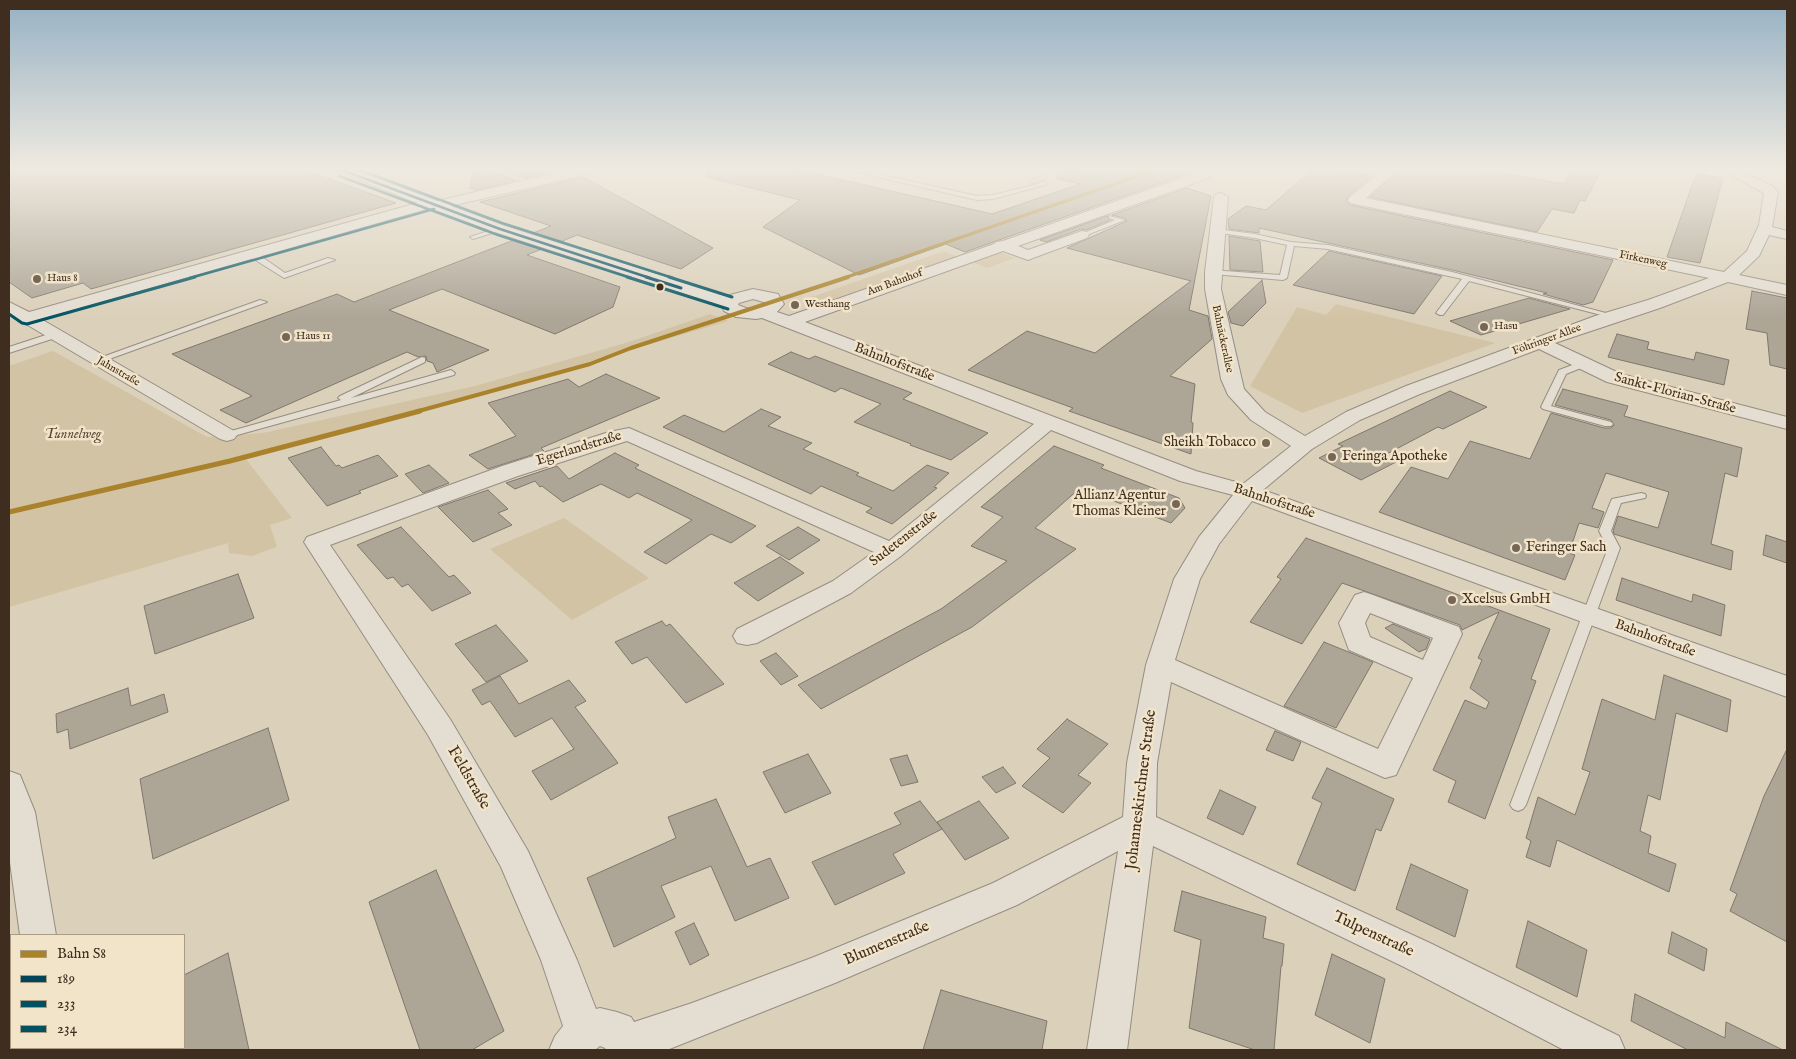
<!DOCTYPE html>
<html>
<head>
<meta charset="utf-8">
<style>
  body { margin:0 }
  #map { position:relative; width:1796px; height:1059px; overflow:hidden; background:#dbd0ba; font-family:"IM FELL English",serif }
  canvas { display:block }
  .frame { position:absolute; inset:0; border:10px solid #3f2d20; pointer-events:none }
  .legend { position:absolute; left:10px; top:934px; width:175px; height:115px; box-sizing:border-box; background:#f1e4c9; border:1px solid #aa9b85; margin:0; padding:6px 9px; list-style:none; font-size:15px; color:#3f2d20 }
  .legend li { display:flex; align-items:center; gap:10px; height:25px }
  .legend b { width:25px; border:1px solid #aa9b85 }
</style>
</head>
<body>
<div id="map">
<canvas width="1796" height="1059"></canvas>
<div class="frame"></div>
<ul class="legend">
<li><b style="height:6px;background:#a9822b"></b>Bahn S8</li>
<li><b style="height:6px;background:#00465a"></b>189</li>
<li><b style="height:6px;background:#005262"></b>233</li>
<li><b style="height:6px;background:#005262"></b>234</li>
</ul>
</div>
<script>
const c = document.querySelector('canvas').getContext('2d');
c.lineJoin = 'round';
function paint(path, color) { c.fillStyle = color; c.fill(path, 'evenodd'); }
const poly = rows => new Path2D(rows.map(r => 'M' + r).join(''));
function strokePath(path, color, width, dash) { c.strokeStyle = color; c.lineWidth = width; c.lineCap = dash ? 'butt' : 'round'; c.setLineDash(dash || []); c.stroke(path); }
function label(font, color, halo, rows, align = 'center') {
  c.font = font + ' "IM FELL English",serif'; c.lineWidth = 5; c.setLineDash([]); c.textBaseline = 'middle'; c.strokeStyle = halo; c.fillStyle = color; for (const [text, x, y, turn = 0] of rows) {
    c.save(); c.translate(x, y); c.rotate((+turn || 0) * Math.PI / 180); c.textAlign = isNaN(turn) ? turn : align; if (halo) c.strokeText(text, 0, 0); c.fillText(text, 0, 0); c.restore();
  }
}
paint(poly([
  [944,251,958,257,817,307,803,300],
  [1000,252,1015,258,987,268,972,262],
  [1336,304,1495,343,1302,413,1250,386,1297,307,1326,315],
  [710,314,728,321,378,425,245,458,292,518,270,525,277,547,252,556,229,553,228,543,9,607,9,366,53,351,207,437,263,433,475,386,629,342],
  [564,518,649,578,572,620,490,549]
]), '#d3c3a5');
const building = poly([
  [9,170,305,170,396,203,91,289,83,283,32,298,9,282,9,170],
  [473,170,487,170,515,181,476,190,470,188,473,170],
  [507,170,559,170,527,178,507,170],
  [707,170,799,170,992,214,1080,184,1057,179,1058,170,1195,171,965,252,946,244,859,275,763,227,800,200,706,177,707,170],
  [1312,170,1340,170,1372,176,1348,196,1346,201,1350,205,1613,260,1593,302,1583,305,1543,294,1547,293,1452,270,1259,228,1259,233,1229,229,1228,219,1246,206,1266,210,1312,170],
  [1399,170,1484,170,1564,184,1572,170,1601,170,1585,201,1580,200,1574,213,1552,209,1537,232,1370,197,1399,170],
  [1696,174,1723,178,1700,263,1667,257,1696,174],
  [583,177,713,248,681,269,577,235,560,242,533,233,551,226,480,202,583,177],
  [1187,188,1211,196,1189,310,1208,316,1212,339,1170,376,1195,384,1191,422,1193,423,1191,454,1069,411,1073,408,968,370,1027,331,1095,353,1191,281,1067,248,1127,221,1125,218,1112,215,1187,188],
  [1107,216,1110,220,1086,230,1081,229,1046,242,1040,240,1107,216],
  [1229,236,1260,241,1263,272,1230,270,1229,236],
  [514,240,542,249,527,255,620,287,613,307,555,334,442,289,389,310,489,350,437,372,433,363,427,361,426,356,418,357,407,352,246,423,220,410,252,396,172,354,337,294,354,302,514,240],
  [1329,251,1442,276,1414,314,1293,285,1329,251],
  [1262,280,1266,303,1243,326,1231,323,1228,312,1262,280],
  [1752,291,1787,298,1787,369,1770,365,1767,333,1746,329,1752,291],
  [1529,298,1570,309,1481,335,1450,321,1529,298],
  [1617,334,1649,342,1647,349,1694,360,1696,352,1729,360,1724,385,1608,357,1617,334],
  [791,352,809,359,815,356,912,393,903,399,988,433,951,460,910,445,911,444,854,422,881,404,841,388,835,392,768,364,791,352],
  [606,374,660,398,541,448,544,451,488,469,469,455,516,436,488,403,568,379,579,387,606,374],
  [1563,389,1628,406,1624,416,1742,448,1737,477,1725,473,1711,544,1733,551,1731,570,1614,534,1613,531,1618,516,1658,528,1669,492,1606,473,1592,508,1604,512,1598,528,1579,523,1569,553,1575,555,1565,580,1379,512,1411,467,1448,479,1470,441,1530,459,1551,413,1604,428,1611,428,1614,425,1611,420,1555,405,1563,389],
  [1450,391,1487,407,1443,429,1438,427,1381,457,1396,462,1361,480,1319,458,1343,446,1338,444,1450,391],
  [761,409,781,417,768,426,812,443,803,449,859,473,856,475,893,491,927,465,949,473,934,487,937,488,892,524,866,512,872,508,821,486,811,494,663,427,684,415,724,432,761,409],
  [1054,446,1104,465,1101,468,1179,498,1185,508,1171,523,1080,488,1035,528,1076,549,972,627,821,709,798,685,941,609,1007,561,971,546,1003,517,981,507,1054,446],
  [321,447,336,466,339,465,342,468,378,455,398,476,359,491,361,493,327,506,288,458,321,447],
  [615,453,639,465,635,468,756,526,731,543,711,534,666,564,644,552,692,520,684,516,637,493,629,498,601,484,563,502,542,486,540,487,535,481,515,489,506,483,557,466,569,479,615,453],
  [429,465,449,483,423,493,405,474,429,465],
  [488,490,508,509,498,513,512,525,473,542,438,507,488,490],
  [401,527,449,577,454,575,471,593,432,611,408,584,402,587,393,577,387,579,357,545,401,527],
  [798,527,820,540,789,560,766,546,798,527],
  [1766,535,1787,542,1787,563,1763,555,1766,535],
  [1306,538,1550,629,1531,679,1536,681,1485,819,1448,802,1456,781,1433,770,1465,700,1486,709,1489,702,1470,688,1482,660,1478,658,1499,612,1462,630,1460,625,1342,583,1302,644,1250,622,1281,579,1277,577,1306,538],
  [780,557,804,573,758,601,734,583,780,557],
  [238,574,254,618,155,654,144,606,238,574],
  [1622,578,1692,602,1693,594,1725,605,1721,636,1616,600,1622,578],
  [662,621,666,626,670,624,724,684,686,703,647,657,632,664,615,642,662,621],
  [1393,624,1430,639,1426,649,1419,652,1385,628,1393,624],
  [496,625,528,661,486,682,455,644,496,625],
  [1324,642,1373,662,1336,728,1284,706,1324,642],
  [776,653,798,676,781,685,760,661,776,653],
  [1664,675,1731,700,1727,732,1676,713,1660,800,1648,795,1640,831,1651,836,1648,853,1676,864,1669,892,1557,840,1550,867,1526,857,1531,841,1526,838,1538,797,1575,815,1590,772,1582,769,1602,699,1655,720,1664,675],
  [500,676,519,704,569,680,586,701,575,707,618,763,551,800,532,771,574,749,552,718,515,737,490,701,482,705,472,690,500,676],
  [128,688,131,706,164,694,168,712,70,749,68,729,57,733,56,714,128,688],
  [1067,719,1108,744,1078,775,1091,783,1063,813,1022,786,1050,758,1037,749,1067,719],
  [268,728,289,800,153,859,140,779,268,728],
  [1275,731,1301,742,1293,761,1266,750,1275,731],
  [1787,749,1787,942,1730,911,1737,894,1730,890,1764,796,1787,749],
  [808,754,831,793,785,813,763,772,808,754],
  [907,755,918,782,901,786,890,759,907,755],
  [1003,767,1016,783,996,793,982,777,1003,767],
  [1327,768,1394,799,1381,831,1376,829,1355,891,1297,864,1322,803,1312,798,1327,768],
  [1220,790,1256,807,1243,835,1207,818,1220,790],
  [716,799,747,867,770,858,789,898,735,921,711,866,661,886,675,917,614,947,587,878,676,838,668,817,716,799],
  [920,801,942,829,893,854,905,873,835,905,812,862,901,824,894,813,920,801],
  [979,801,1009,838,965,860,937,822,979,801],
  [1411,864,1468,890,1455,937,1396,909,1411,864],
  [436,870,504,1031,472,1050,420,1050,369,902,436,870],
  [1182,891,1266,917,1263,938,1284,944,1282,966,1281,966,1274,1050,1255,1050,1189,1028,1201,940,1174,931,1182,891],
  [1528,921,1587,950,1577,997,1516,967,1528,921],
  [694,923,709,955,690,965,675,932,694,923],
  [1672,932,1707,949,1704,971,1668,953,1672,932],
  [228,953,249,1050,184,1050,184,975,228,953],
  [1332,954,1385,979,1370,1043,1315,1015,1332,954],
  [941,990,1047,1021,1042,1050,923,1050,941,990],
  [1635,994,1725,1038,1726,1022,1783,1050,1688,1050,1631,1021,1635,994]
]);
paint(building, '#ada596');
strokePath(building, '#80776b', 1);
const lane = poly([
  [489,170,500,170,535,183,530,184,489,170],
  [848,170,861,170,977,196,993,195,1045,182,1048,184,993,199,977,200,848,170],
  [1048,170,1055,170,1044,179,1032,183,1029,181,1040,177,1048,170],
  [1109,216,1125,220,1084,236,1079,235,1115,220,1109,218,1109,216],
  [500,227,503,229,502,230,473,239,470,237,500,227],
  [1216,229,1255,234,1291,242,1328,245,1452,272,1617,316,1613,318,1469,281,1443,315,1440,315,1436,313,1462,279,1328,249,1294,246,1287,278,1283,280,1213,274,1210,274,1210,270,1280,275,1287,245,1255,238,1214,232,1214,230,1216,229],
  [249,252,255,252,285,273,328,258,335,260,284,278,249,256,249,252],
  [260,300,267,302,101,362,95,362,94,360,260,300],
  [55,332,59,335,58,337,9,353,9,347,55,332],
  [422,357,425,358,425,362,351,398,451,370,455,373,454,375,230,437,224,437,222,435,224,433,341,400,338,398,340,396,422,357],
  [1583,361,1586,362,1586,366,1566,374,1551,406,1611,422,1613,424,1611,426,1605,426,1543,409,1541,407,1559,370,1583,361],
  [1641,493,1645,494,1646,496,1645,498,1621,503,1611,531,1620,548,1526,805,1523,809,1518,811,1513,809,1510,805,1608,548,1599,531,1611,501,1612,499,1641,493]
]);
const street = poly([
  [335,170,354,170,437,201,569,170,594,170,588,174,451,206,505,226,726,296,753,289,778,294,784,304,777,312,789,316,994,244,996,242,1003,241,1199,172,1209,172,1210,175,1209,178,1018,246,1028,250,1082,231,1087,232,1089,235,1087,238,1033,258,1028,260,1003,251,805,322,1196,471,1243,484,1291,446,1251,420,1228,395,1221,379,1205,289,1205,272,1214,197,1216,194,1221,193,1228,197,1221,289,1244,389,1265,412,1305,436,1346,412,1406,386,1595,316,1648,300,1709,278,1350,203,1348,200,1350,197,1383,170,1397,170,1366,198,1724,272,1747,251,1759,225,1764,193,1722,170,1739,170,1772,186,1778,192,1772,227,1787,231,1787,239,1769,235,1759,256,1739,275,1787,285,1787,295,1728,282,1660,308,1555,343,1621,374,1787,417,1787,429,1607,382,1539,349,1420,394,1360,420,1312,449,1263,490,1787,676,1787,697,1252,501,1219,544,1200,579,1175,660,1378,749,1413,678,1349,650,1339,623,1355,595,1364,592,1373,595,1459,627,1462,634,1396,775,1385,778,1171,682,1157,763,1156,817,1430,943,1619,1036,1625,1050,1564,1050,1404,967,1153,846,1127,1050,1087,1050,1118,851,1017,905,835,983,667,1050,606,1050,605,1048,600,1046,595,1050,549,1050,555,1036,563,1026,541,960,501,867,428,735,304,542,307,537,502,466,609,432,629,428,889,541,1034,424,762,318,756,319,736,317,724,311,722,306,495,232,430,208,41,319,234,431,237,435,234,439,227,441,220,439,9,314,9,302,29,312,417,203,335,170],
  [753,299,767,303,755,309,746,308,738,305,739,303,753,299],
  [1051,430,1180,481,1233,495,1199,537,1174,579,1146,665,1127,763,1123,817,993,883,814,957,692,1003,634,1022,631,1017,617,1012,600,1008,596,1009,577,960,528,851,450,719,330,545,518,476,627,441,874,552,833,581,737,629,733,636,737,643,747,645,757,643,851,593,901,556,1051,430],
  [1370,613,1433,638,1423,660,1370,637,1365,623,1370,613],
  [9,771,20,775,35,812,56,935,20,935,9,855,9,771],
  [27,1048,67,1048,68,1050,28,1050,27,1048]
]);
strokePath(lane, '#968d80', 2);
strokePath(street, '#968d80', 2);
paint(lane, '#e3ddd2');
paint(street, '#e3ddd2');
strokePath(poly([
  [342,170,500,229,650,278]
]), '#00465a', 2.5);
strokePath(poly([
  [646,277,681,288]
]), '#00465a', 3);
strokePath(poly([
  [339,176,498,235,631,278],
  [190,278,434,209]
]), '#005262', 2.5);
strokePath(poly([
  [627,277,728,309],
  [9,314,22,323,27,324,195,277]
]), '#005262', 3);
strokePath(poly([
  [360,170,502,223,673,278]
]), '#005262', 2.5);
strokePath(poly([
  [669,277,732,297]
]), '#005262', 3);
strokePath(poly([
  [844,278,1155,170]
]), '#a9822b', 3);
strokePath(poly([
  [415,412,590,364,631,348,848,277]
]), '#a9822b', 4);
strokePath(poly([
  [9,512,230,461,420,411]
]), '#a9822b', 5);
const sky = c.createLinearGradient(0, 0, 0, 319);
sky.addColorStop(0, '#96b1c4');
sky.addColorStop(0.53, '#efeae0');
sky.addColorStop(1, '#efeae000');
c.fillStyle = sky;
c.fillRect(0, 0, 1796, 319);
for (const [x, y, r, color] of [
  [37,279,5,"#766656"],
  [660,287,4.5,"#3f2d20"],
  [795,305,5,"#766656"],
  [1484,327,5,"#766656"],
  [286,337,5,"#766656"],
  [1266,443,5,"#766656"],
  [1332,457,5,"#766656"],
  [1176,504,5,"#766656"],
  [1516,548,5,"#766656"],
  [1452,600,5,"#766656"]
]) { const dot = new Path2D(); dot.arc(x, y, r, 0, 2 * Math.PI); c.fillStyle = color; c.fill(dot); strokePath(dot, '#f1e4c9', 2); }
label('11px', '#3f2d20', '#f1e4c9', [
  ["Firkenweg",1643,260,12],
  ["Am Bahnhof",895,283,-20],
  ["Bahnäckerallee",1222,339,78],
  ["Föhringer Allee",1547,340,-20],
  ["Jahnstraße",118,372,30]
]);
label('11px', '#3f2d20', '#f1e4c9', [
  ["Haus 8",47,279],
  ["Westhang",805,305],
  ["Hasu",1494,327],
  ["Haus 11",296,337]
], 'left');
label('14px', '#3f2d20', '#f1e4c9', [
  ["Bahnhofstraße",894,363,21],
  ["Sankt-Florian-Straße",1675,394,15],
  ["Egerlandstraße",579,449,-17],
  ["Bahnhofstraße",1274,502,18],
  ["Sudetenstraße",904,539,-38],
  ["Bahnhofstraße",1655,639,20]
]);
label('italic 14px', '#5b4937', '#f1e4c9', [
  ["Tunnelweg",73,435]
]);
label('14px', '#3f2d20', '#f1e4c9', [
  ["Sheikh Tobacco",1256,443,"right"],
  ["Feringa Apotheke",1342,457],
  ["Allianz Agentur",1166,496,"right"],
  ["Thomas Kleiner",1166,512,"right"],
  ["Feringer Sach",1526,548],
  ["Xcelsus GmbH",1462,600]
], 'left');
label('16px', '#3f2d20', '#f1e4c9', [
  ["Feldstraße",468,778,60],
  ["Johanneskirchner Straße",1142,790,-83],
  ["Tulpenstraße",1373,935,25],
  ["Blumenstraße",887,944,-23]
]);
</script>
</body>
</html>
